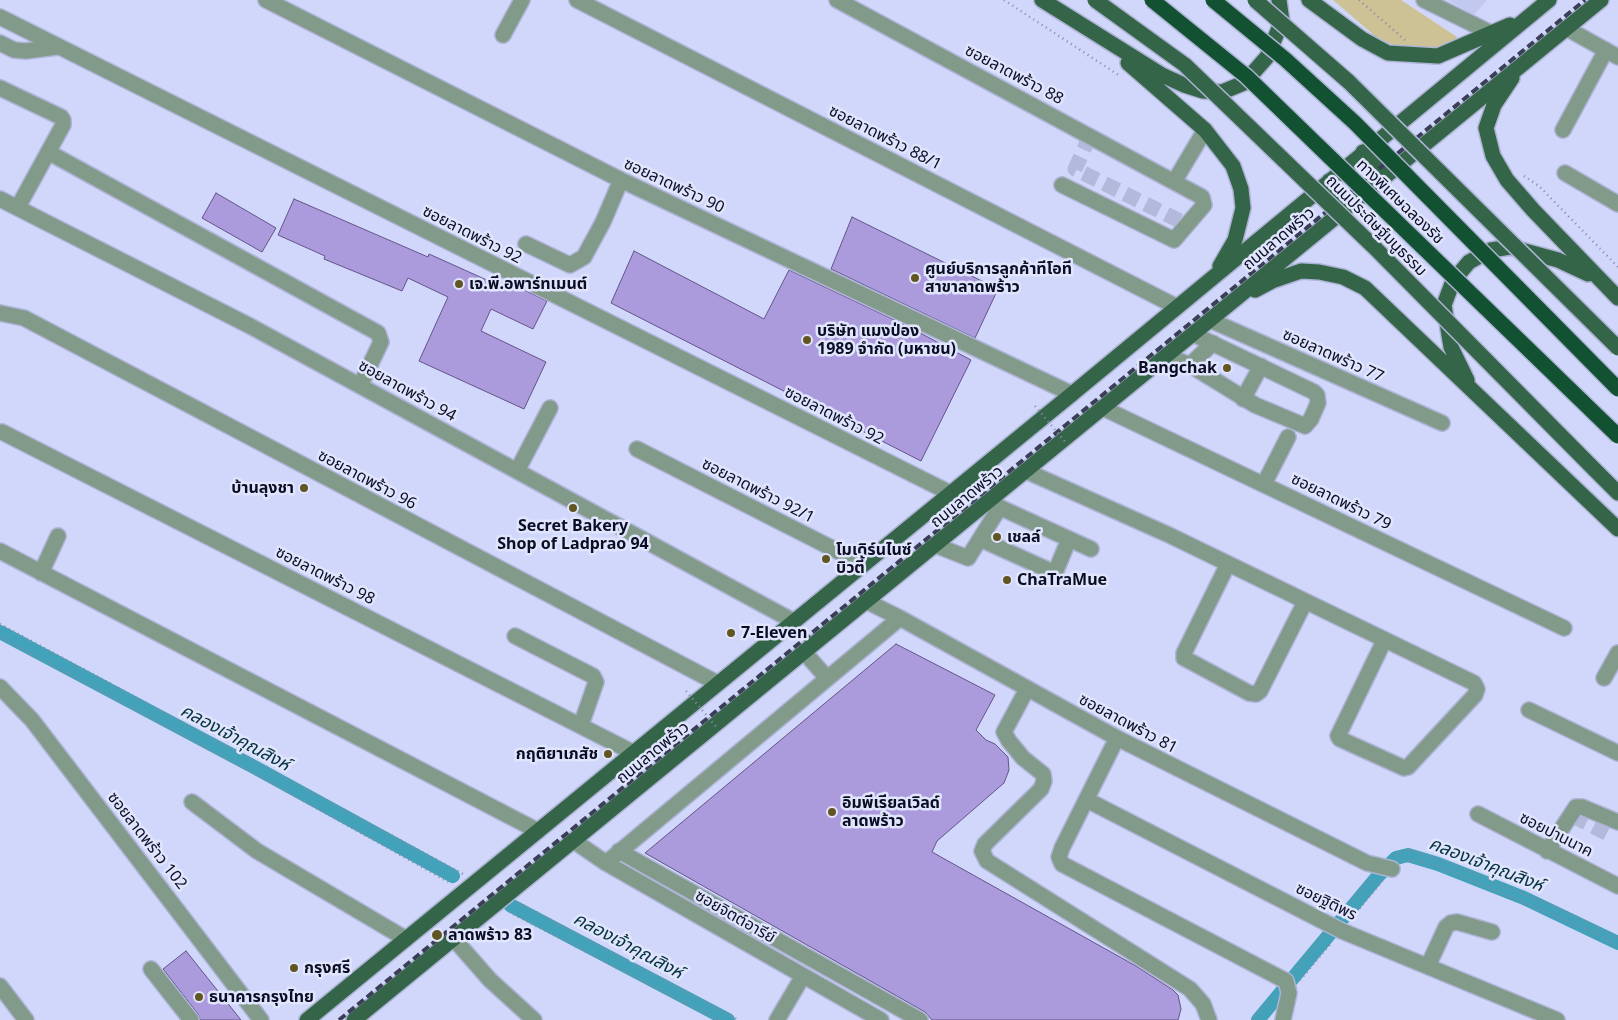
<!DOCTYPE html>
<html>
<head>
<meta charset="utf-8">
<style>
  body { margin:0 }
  canvas { display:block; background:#d0d7fb }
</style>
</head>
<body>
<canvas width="1618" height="1020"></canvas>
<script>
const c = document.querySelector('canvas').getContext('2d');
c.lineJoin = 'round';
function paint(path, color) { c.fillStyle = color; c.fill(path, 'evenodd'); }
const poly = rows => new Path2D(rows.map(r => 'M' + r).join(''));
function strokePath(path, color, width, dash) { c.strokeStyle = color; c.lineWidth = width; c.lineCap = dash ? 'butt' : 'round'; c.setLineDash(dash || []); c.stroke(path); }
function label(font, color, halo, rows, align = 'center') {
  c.font = font + ' "Noto Sans","Noto Sans Thai",sans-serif'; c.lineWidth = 5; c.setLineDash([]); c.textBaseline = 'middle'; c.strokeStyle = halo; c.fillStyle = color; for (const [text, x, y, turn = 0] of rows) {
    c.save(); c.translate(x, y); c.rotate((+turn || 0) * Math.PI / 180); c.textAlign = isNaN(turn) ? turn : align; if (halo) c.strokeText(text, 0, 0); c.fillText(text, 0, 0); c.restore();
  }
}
paint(poly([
  [1448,0,1487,0,1474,15]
]), '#c1c9f1');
paint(poly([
  [1333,0,1401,0,1457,37,1455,42,1444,47,1426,50,1397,47,1375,36]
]), '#cdc295');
strokePath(poly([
  [0,632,256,768,453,876],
  [510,905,728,1020],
  [1258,1020,1378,876,1396,858,1408,855,1438,864,1524,898,1618,943]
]), '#42a2b9', 14);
const building = poly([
  [216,193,276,228,262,252,202,218,216,193],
  [294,199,428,257,429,254,509,290,512,284,547,301,533,329,491,309,481,331,546,362,524,409,419,361,448,297,408,278,402,291,324,259,325,256,278,235,294,199],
  [852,217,998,289,975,338,831,269,852,217],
  [634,251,764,319,789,270,907,326,971,360,921,461,611,303,634,251],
  [896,644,995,695,976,730,986,740,995,744,1008,757,1009,770,1004,783,937,841,932,852,1136,966,1173,990,1178,995,1181,1009,1178,1020,932,1020,925,1012,645,853,896,644],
  [186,951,241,1020,200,1020,198,1014,163,969,186,951]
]);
paint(building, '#ac9bdc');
strokePath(building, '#635488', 1);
strokePath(poly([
  [1090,136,1075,169,1188,225],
  [1573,816,1614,837]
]), '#b2b9da', 15, [15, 8]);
const minor = poly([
  [266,0,621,180,1072,394],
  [577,0,1177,307],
  [837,0,1174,182,1205,130],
  [1424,0,1491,33],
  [0,17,950,493],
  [1566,28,1618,57],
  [503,35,522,0],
  [0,43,14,50,26,51,57,47],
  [0,88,61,117,63,120,63,125,18,207],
  [1563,130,1606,50],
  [48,152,378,333,381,342,360,386],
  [1565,173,1618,204],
  [1062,185,1174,240,1204,205,1202,197,1174,182],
  [0,199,250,326,793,621],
  [526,244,570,265,584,257,603,222,621,180],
  [0,313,24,318,717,683],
  [1210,320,1442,423],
  [1167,356,1190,365,1255,405,1305,426,1311,419,1318,403,1317,395,1314,392,1193,334],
  [1190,365,1213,343],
  [1243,399,1261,366],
  [1103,408,1564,628],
  [2,432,632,752],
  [637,449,863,564],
  [517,471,550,408],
  [1026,471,1169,535,1474,683,1477,689,1475,695,1408,767,1404,768,1340,739,1338,736,1384,641],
  [1264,484,1288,437],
  [988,502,1091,549],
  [980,539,1055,573,1069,539],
  [935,545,968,558,1000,507],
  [0,551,538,831],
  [1228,564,1184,653,1184,658,1249,693,1256,694,1260,691,1305,602],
  [41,573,58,536],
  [866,601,900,618,1117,738,1367,863,1392,869],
  [515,636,593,676,596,682,581,725],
  [804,652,827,678],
  [1604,678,1618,653],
  [0,687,32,720,261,1020],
  [1027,689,1004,732,1009,741,1023,758,1043,774,1044,781,1041,789,985,844,982,851,987,861,1190,989,1203,1004,1209,1020],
  [1529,710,1618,753],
  [1117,738,1062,848,1059,857,1062,864,1286,981,1289,993,1283,1020],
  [1087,800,1342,931,1557,1020],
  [192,802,257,851,406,939],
  [1478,814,1618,886],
  [574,841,606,863,881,1020],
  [619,851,920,1020],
  [1547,851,1576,807,1582,807,1618,822],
  [606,863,900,618],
  [454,939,490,980,534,1020],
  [1428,966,1446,927,1451,923,1457,922,1492,932],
  [151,969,191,1020],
  [0,986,26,1020],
  [777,1020,803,976]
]);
const major = poly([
  [1042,0,1162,75,1184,85,1203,91,1222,92,1244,83,1267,57,1282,21,1279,0],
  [1309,0,1362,39,1388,53,1438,56,1510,25],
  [1128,63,1205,130,1233,166,1241,189,1243,208,1235,240,1220,266],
  [1512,78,1494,105,1486,128,1493,156,1507,180,1533,210,1618,298],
  [1363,152,1385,175],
  [1329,181,1349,205],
  [1255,290,1272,281,1301,271,1319,272,1343,277,1365,288,1618,529],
  [1467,380,1451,347,1444,305,1453,281,1469,262,1491,250,1510,247,1558,260,1588,274],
  [1594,469,1618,493],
  [307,1020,1072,394,1549,0],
  [354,1020,1601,0]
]);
strokePath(minor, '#adb3d4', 18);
strokePath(major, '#adb3d4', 18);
strokePath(poly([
  [1004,0,1120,76],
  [1359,0,1405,40],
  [1524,176,1539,186,1618,267],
  [0,624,463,874],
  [0,637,261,777,452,884],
  [1395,855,1408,849,1451,864,1565,911,1618,938],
  [1403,861,1417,860,1450,871,1597,934,1618,947],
  [519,903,739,1020],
  [509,912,719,1020],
  [1340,916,1371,877],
  [1350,920,1383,880],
  [1294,971,1324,935],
  [1300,980,1332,942],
  [1252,1020,1274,995]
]), '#868ba9', 2.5, [1, 4]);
strokePath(minor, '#819a89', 15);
strokePath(major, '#356548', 15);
strokePath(poly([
  [339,1020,1585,0]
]), '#3a3e56', 4, [8, 4]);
const majorBridge = poly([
  [1095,0,1185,65,1374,247,1594,469],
  [1255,0,1349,82,1618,348]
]);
const highwayBridge = poly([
  [1152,0,1246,76,1618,436],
  [1213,0,1286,60,1355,123,1618,389]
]);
strokePath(majorBridge, '#adb3d4', 18, []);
strokePath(highwayBridge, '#adb3d4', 18, []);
strokePath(poly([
  [1035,406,1067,444],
  [686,691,718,729]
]), '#868ba9', 2.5, [1, 4]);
strokePath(majorBridge, '#356548', 15);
strokePath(highwayBridge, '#125131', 15);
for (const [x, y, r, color] of [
  [915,278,5,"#615522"],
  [459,284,5,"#615522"],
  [807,340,5,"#615522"],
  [1227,368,5,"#615522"],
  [304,488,5,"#615522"],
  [573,508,5,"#615522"],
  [997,537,5,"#615522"],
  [826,559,5,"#615522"],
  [1007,580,5,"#615522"],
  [731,633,5,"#615522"],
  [608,754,5,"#615522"],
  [832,812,5,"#615522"],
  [437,935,6,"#615522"],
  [294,968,5,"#615522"],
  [199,997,5,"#615522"]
]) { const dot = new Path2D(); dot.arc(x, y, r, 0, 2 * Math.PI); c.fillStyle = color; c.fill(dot); strokePath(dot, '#e0e5fd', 2); }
label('16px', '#0b0e22', '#e0e5fd', [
  ["ซอยลาดพร้าว 88",1014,75,28],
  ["ซอยลาดพร้าว 88/1",885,138,27],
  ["ซอยลาดพร้าว 90",674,186,25],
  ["ทางพิเศษฉลองรัช",1400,202,44],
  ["ถนนประดิษฐ์มนูธรรม",1376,226,45],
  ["ซอยลาดพร้าว 92",472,235,27],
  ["ถนนลาดพร้าว",1279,239,-40],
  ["ซอยลาดพร้าว 77",1333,356,24],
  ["ซอยลาดพร้าว 94",407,391,29],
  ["ซอยลาดพร้าว 92",834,416,27],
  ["ซอยลาดพร้าว 96",367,480,28],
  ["ซอยลาดพร้าว 92/1",758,491,27],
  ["ถนนลาดพร้าว",967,497,-39],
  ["ซอยลาดพร้าว 79",1341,502,26],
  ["ซอยลาดพร้าว 98",325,576,27],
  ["ซอยลาดพร้าว 81",1128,724,28],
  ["ถนนลาดพร้าว",653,753,-39],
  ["ซอยปานนาค",1556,835,27],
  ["ซอยลาดพร้าว 102",147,841,52],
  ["ซอยฐิติพร",1326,902,26],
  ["ซอยจิตต์อารีย์",735,917,30]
]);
label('bold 16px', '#0b0e22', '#e0e5fd', [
  ["ศูนย์บริการลูกค้าทีโอที",925,269],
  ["สาขาลาดพร้าว",925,287],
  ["เจ.พี.อพาร์ทเมนต์",469,284],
  ["บริษัท แมงป่อง",817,331],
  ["1989 จำกัด (มหาชน)",817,349],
  ["Bangchak",1217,368,"right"],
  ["บ้านลุงชา",294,488,"right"],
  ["Secret Bakery",573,526,"center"],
  ["Shop of Ladprao 94",573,544,"center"],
  ["เชลล์",1007,537],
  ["โมเดิร์นไนซ์",836,550],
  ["บิวตี้",836,568],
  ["ChaTraMue",1017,580],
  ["7-Eleven",741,633],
  ["กฤติยาเภสัช",598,754,"right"],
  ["อิมพีเรียลเวิลด์",842,803],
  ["ลาดพร้าว",842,821],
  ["ลาดพร้าว 83",448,935],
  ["กรุงศรี",304,968],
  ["ธนาคารกรุงไทย",209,997]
], 'left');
label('italic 18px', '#04333d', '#e0e5fd', [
  ["คลองเจ้าคุณสิงห์",235,738,28],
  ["คลองเจ้าคุณสิงห์",1486,865,21],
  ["คลองเจ้าคุณสิงห์",628,946,28]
]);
</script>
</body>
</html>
